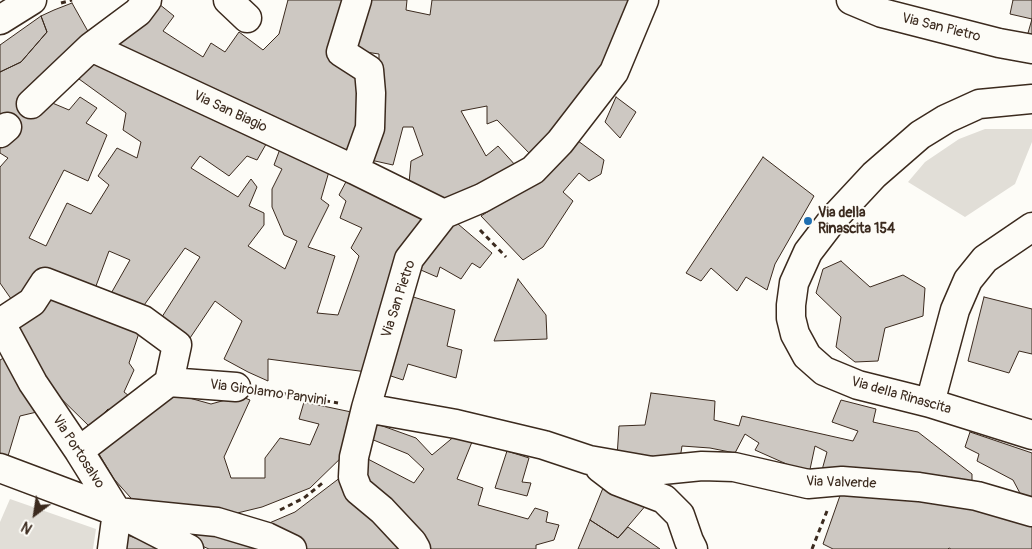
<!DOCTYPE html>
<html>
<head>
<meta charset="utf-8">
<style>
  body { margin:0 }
  #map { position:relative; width:1032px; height:549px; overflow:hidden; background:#fdfcf7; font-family:Pangolin,sans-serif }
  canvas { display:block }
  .north { position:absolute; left:10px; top:489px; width:50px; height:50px; -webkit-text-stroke:4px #fdfcf7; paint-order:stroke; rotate:211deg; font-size:14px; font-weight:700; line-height:20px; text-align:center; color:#3b2a1e }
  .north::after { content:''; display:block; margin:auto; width:18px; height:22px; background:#3b2a1e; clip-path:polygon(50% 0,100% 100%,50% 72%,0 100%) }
</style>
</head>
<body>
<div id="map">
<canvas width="1032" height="549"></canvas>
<div class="north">N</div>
</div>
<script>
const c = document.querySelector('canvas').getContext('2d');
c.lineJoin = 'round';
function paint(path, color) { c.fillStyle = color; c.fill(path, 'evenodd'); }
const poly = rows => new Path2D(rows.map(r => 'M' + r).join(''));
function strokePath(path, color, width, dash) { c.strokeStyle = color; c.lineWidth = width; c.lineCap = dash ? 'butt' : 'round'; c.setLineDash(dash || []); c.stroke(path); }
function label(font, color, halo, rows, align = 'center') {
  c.font = font + ' Pangolin,sans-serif'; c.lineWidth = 4; c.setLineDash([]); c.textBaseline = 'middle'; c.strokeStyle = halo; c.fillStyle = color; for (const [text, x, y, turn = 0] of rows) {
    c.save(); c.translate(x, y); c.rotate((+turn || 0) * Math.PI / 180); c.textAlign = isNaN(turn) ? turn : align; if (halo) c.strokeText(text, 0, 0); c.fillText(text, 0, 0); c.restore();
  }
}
paint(poly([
  [985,129,1032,129,1032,142,1015,184,965,217,908,182,925,162,959,139],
  [10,499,96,529,93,549,0,549,0,522]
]), '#e1ded7');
const building = poly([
  [288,0,350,0,329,52,363,74,363,99,348,160,111,46,159,4,174,16,163,31,203,57,211,43,225,52,239,32,263,50,279,34,288,0],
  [364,0,407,0,406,10,430,15,432,0,633,0,607,65,531,155,497,120,487,124,487,106,461,111,486,156,498,146,516,166,447,205,409,183,411,161,423,155,413,127,403,127,393,165,366,159,378,130,379,54,352,50,364,0],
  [1013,0,1032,0,1032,40,1026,40,1032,19,1010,14,1013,0],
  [72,3,90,35,50,102,69,110,80,97,97,108,86,123,107,135,88,181,64,170,29,238,46,246,67,203,91,214,109,185,98,176,117,148,137,158,141,142,123,130,126,113,79,79,93,59,269,139,257,160,247,156,229,176,200,156,191,168,238,197,251,179,257,187,249,206,264,213,264,225,248,246,285,269,297,241,284,235,272,207,272,189,282,169,274,165,280,149,330,168,321,199,329,205,308,247,335,256,317,313,338,315,359,256,351,248,362,228,340,218,346,201,339,195,349,176,429,213,367,372,268,359,268,381,248,372,224,359,242,321,215,301,190,338,160,320,200,257,185,248,142,308,109,297,130,260,109,251,93,294,45,272,16,306,0,283,0,167,8,158,0,153,0,148,12,134,0,121,0,72,21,62,47,32,41,16,54,10,72,3],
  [41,16,47,32,21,62,0,72,0,45,41,16],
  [616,97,636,112,620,138,605,122,616,97],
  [574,138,604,160,601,174,589,181,579,173,563,192,573,201,543,247,523,260,481,216,544,176,574,138],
  [763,157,814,196,775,264,767,290,746,277,737,291,711,268,701,281,686,273,763,157],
  [451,218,492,253,480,268,472,263,461,279,440,267,437,277,414,267,451,218],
  [841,261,870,287,903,275,925,288,923,316,885,328,878,361,855,362,836,347,841,317,816,293,823,269,841,261],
  [518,279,546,315,547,339,494,341,518,279],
  [45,292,141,327,129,363,134,370,124,392,133,399,115,413,108,409,90,427,35,373,8,323,45,292],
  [407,295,455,310,447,346,462,350,456,378,408,364,403,380,385,374,407,295],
  [984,297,1032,309,1032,354,1019,351,1009,373,968,361,984,297],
  [9,355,41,411,20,416,8,456,0,454,0,360,9,355],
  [651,393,715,401,714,420,739,426,742,416,853,441,858,431,832,422,841,400,876,409,873,422,918,432,972,474,972,484,822,470,827,452,815,446,809,474,755,450,759,443,745,434,735,453,710,448,682,446,680,459,617,457,619,426,645,425,651,393],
  [175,394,211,404,240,396,250,400,224,457,231,478,265,478,265,458,280,438,310,445,319,424,299,419,304,402,356,413,347,452,310,488,262,507,225,516,138,506,114,479,96,449,175,394],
  [377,424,416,438,432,455,456,435,472,442,457,479,483,488,478,505,528,519,535,508,548,512,546,522,559,525,554,540,536,545,536,549,425,549,363,484,364,457,414,483,424,469,408,454,371,439,377,424],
  [970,432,1032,453,1032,501,1022,497,1013,480,977,461,979,454,965,447,970,432],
  [507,451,529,458,522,482,531,483,527,496,495,488,507,451],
  [341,477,408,549,307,549,268,531,267,524,295,512,341,477],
  [603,488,647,504,618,538,590,520,603,488],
  [842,490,965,505,1032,521,1032,549,951,549,949,548,948,549,833,549,823,544,842,490],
  [590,520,618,538,628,527,660,549,578,549,590,520],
  [178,525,269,549,209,549,174,534,178,525],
  [127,535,165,549,123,549,127,535]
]);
paint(building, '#cdc8c2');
strokePath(building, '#3b2a1e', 1);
const minor = poly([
  [228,0,247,18],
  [851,0,882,13,999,43,1032,49],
  [0,20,32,0],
  [91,47,138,12,147,0],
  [1032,99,979,104,946,119,920,135,874,175,834,218,808,252,794,283,791,305,791,318,795,334,807,356,824,371,858,385,930,403,1032,435],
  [31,104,91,47,355,170,444,214],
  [0,133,7,127],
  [355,170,370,128,371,93,369,70,341,52,357,0],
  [0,322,33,383,79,451,117,512,189,549],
  [0,323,32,302,45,282,143,320,177,345,169,382],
  [930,403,955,310,968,280,985,259,1032,227],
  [366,408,456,424,544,445,589,460,652,471,702,466,734,467,808,484,842,481,919,487,977,496,1032,512],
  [79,451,169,382,236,387],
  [0,468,117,512,217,522,267,537,292,549],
  [600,468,617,481,664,499,680,515,689,541,693,549],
  [112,549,117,512],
  [416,549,412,542,382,510,358,490,353,477,354,457,366,408,409,259,444,214,482,198,533,170,560,142,614,72,644,0]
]);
strokePath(minor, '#3b2a1e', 31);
strokePath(poly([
  [61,3,72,0],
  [480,230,506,257],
  [263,390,338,403],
  [280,510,304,498,325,481],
  [812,549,827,511]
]), '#3b2a1e', 3, [5, 4]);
strokePath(minor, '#fdfcf7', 28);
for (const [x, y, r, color] of [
  [808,221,5,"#1f6fb2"]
]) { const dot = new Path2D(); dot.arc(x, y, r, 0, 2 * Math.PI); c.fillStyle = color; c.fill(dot); strokePath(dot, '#fdfcf7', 2); }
label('14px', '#3b2a1e', '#fdfcf7', [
  ["Via San Pietro",941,28,14],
  ["Via San Biagio",230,112,25],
  ["Via San Pietro",399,299,-72],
  ["Via Girolamo Panvini",268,393,8],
  ["Via della Rinascita",901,396,16],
  ["Via Portosalvo",78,452,57],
  ["Via Valverde",841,483,2]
]);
label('bold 14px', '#3b2a1e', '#fdfcf7', [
  ["Via della",818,213],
  ["Rinascita 154",818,229]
], 'left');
</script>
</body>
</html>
